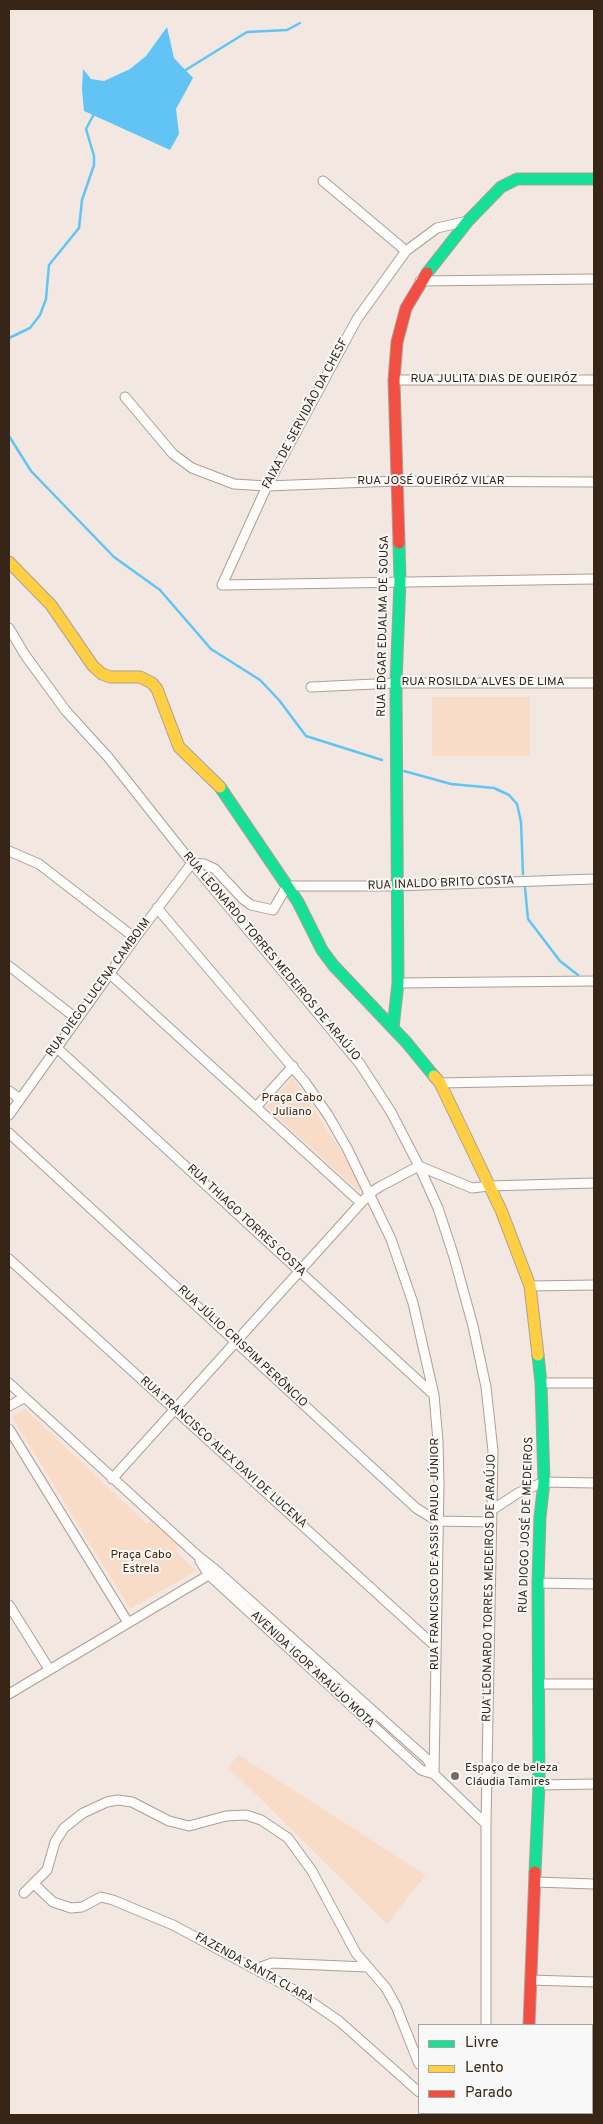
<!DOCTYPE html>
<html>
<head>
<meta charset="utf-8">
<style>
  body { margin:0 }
  #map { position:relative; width:603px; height:2124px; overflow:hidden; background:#f3e8e1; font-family:Overpass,sans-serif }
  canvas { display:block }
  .frame { position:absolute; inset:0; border:10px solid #372517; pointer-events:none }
  .legend { position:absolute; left:418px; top:2024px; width:175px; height:90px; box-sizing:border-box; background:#f8f8f8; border:1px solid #aba49e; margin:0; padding:6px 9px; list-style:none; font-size:15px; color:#372517 }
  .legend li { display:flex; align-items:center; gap:10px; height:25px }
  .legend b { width:25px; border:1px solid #aba49e }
</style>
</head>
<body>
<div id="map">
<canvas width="603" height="2124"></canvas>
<div class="frame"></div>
<ul class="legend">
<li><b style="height:6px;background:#16e098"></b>Livre</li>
<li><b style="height:6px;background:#ffcf43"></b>Lento</li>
<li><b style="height:6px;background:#f24e42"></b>Parado</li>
</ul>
</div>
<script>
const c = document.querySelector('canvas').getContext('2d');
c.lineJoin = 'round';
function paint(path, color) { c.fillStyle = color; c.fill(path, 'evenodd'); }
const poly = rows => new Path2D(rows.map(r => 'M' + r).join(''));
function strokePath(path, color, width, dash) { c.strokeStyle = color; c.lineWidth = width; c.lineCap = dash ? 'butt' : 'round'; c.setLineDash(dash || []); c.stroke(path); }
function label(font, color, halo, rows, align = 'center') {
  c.font = font + ' Overpass,sans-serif'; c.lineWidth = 4; c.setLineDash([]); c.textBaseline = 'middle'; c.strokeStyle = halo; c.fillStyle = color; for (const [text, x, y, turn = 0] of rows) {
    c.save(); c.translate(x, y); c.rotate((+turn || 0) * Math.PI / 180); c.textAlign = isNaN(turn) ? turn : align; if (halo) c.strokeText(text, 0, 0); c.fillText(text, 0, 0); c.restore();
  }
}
paint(poly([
  [432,697,530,697,530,756,432,756],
  [293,1077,355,1173,361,1193,266,1107],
  [25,1409,147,1524,151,1519,180,1545,176,1551,196,1571,130,1609,12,1417],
  [239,1755,426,1875,387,1924,228,1767]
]), '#f9dcc7');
paint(poly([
  [167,27,174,58,193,78,176,109,179,134,170,150,84,111,82,90,83,69,91,79,104,81,130,69,146,56]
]), '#61c4f5');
strokePath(poly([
  [184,71,247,32,287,30,300,23],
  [9,338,30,328,40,315,46,299,49,265,79,228,82,200,94,165,94,156,86,129,94,114],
  [9,436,31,471,114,557,160,590,211,649,260,680,279,700,306,736,382,760],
  [404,771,451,784,494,788,509,795,517,804,521,822,523,874],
  [525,888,528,919,560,961,578,975]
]), '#61c4f5', 2.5);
const street = poly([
  [323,181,406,251,437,228,468,221],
  [406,251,357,319,267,486,222,585,594,579],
  [420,281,594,279],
  [394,380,594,380],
  [125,397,173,454,192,468,234,484,267,486,397,481,594,482],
  [9,628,25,655,66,711,108,757,192,863,360,1064,391,1112,419,1166,438,1208,454,1257,473,1326,486,1387,493,1451,486,1824,486,2025],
  [311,687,396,683,594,683],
  [9,851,39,864,135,938],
  [157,908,305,1082,328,1115,347,1148,391,1239,413,1303,434,1395,438,1441,439,1483,434,1774],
  [9,966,77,1019],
  [109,973,361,1203],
  [398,983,594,981],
  [57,1048,434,1395],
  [440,1083,594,1080],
  [9,1091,20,1099],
  [257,1106,293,1066],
  [9,1115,135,938,192,863,204,864,215,869,243,899,251,905,273,910,287,886,396,886,594,879],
  [9,1133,416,1508,437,1521,492,1522],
  [9,1259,436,1647],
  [530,1286,594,1285],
  [9,1383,198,1556,216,1570,428,1760,434,1774,486,1824],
  [541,1383,594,1383],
  [9,1406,24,1398],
  [9,1429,127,1621],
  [112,1479,361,1203,370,1193,381,1186,419,1166,472,1188,489,1186,594,1183],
  [492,1510,518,1493,544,1482,594,1483],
  [200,1561,209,1575,421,1770,434,1774],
  [538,1583,594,1584],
  [9,1605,49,1669],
  [538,1684,594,1684],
  [9,1694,212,1573],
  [539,1785,594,1784],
  [535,1882,594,1884],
  [34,1884,53,1902,71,1908,82,1907,101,1897,113,1900,173,1925,294,1990,339,2021,419,2092],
  [24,1893,47,1870,55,1842,64,1828,83,1813,107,1802,118,1800,132,1802,169,1821,189,1826,226,1816,246,1815,261,1820,288,1838,312,1871,356,1953,386,1988,396,2006,419,2064],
  [256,1969,272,1963,367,1967],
  [530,1980,594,1982],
  [443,2113,446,2115],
  [486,2113,486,2115],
  [526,2115,526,2113]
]);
const fast = poly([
  [427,273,468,221,501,187,517,179,594,179],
  [220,787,298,902,322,950,333,965,407,1043,434,1076],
  [393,1028,398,983,396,683,400,581,399,543],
  [535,1872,539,1785,538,1583,540,1517,544,1482,541,1383,538,1355]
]);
const slow = poly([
  [9,562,51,605,93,666,102,674,110,677,140,677,152,683,157,689,179,747,220,787],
  [434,1076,440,1083,501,1210,530,1286,538,1355]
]);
const jam = poly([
  [399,543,394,380,397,342,406,308,427,273],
  [529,2025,535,1872]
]);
strokePath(street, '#ac9f96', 11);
strokePath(fast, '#ac9f96', 13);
strokePath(slow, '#ac9f96', 13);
strokePath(jam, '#ac9f96', 13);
strokePath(street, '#fdfcfa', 9);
strokePath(fast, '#16e098', 11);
strokePath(slow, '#ffcf43', 11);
strokePath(jam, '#f24e42', 11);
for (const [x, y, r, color] of [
  [455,1776,5,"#79695e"]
]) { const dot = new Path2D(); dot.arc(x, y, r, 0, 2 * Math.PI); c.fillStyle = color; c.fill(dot); strokePath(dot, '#f8f8f8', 2); }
label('12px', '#372517', '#f8f8f8', [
  ["RUA JULITA DIAS DE QUEIRÓZ",494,380],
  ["FAIXA DE SERVIDÃO DA CHESF",306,414,-62],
  ["RUA JOSÉ QUEIRÓZ VILAR",431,482],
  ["RUA EDGAR EDJALMA DE SOUSA",384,626,-89],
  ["RUA ROSILDA ALVES DE LIMA",483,683],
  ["RUA INALDO BRITO COSTA",441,884,-2],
  ["RUA LEONARDO TORRES MEDEIROS DE ARAÚJO",271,957,50],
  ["RUA DIEGO LUCENA CAMBOIM",99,988,-54],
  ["RUA THIAGO TORRES COSTA",246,1221,43],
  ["RUA JÚLIO CRISPIM PERÔNCIO",242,1347,43],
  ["RUA FRANCISCO ALEX DAVI DE LUCENA",223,1453,42],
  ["RUA DIOGO JOSÉ DE MEDEIROS",527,1525,-88],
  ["RUA FRANCISCO DE ASSIS PAULO JÚNIOR",436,1554,-90],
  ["RUA LEONARDO TORRES MEDEIROS DE ARAÚJO",490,1588,-89],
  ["AVENIDA IGOR ARAÚJO MOTA",312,1670,43],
  ["FAZENDA SANTA CLARA",254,1969,29]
]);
label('12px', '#492300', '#f8f8f8', [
  ["Praça Cabo",292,1099],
  ["Juliano",292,1113],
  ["Praça Cabo",141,1556],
  ["Estrela",141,1570]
]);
label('12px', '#372517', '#f8f8f8', [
  ["Espaço de beleza",465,1769],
  ["Cláudia Tamires",465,1783]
], 'left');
</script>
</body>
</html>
